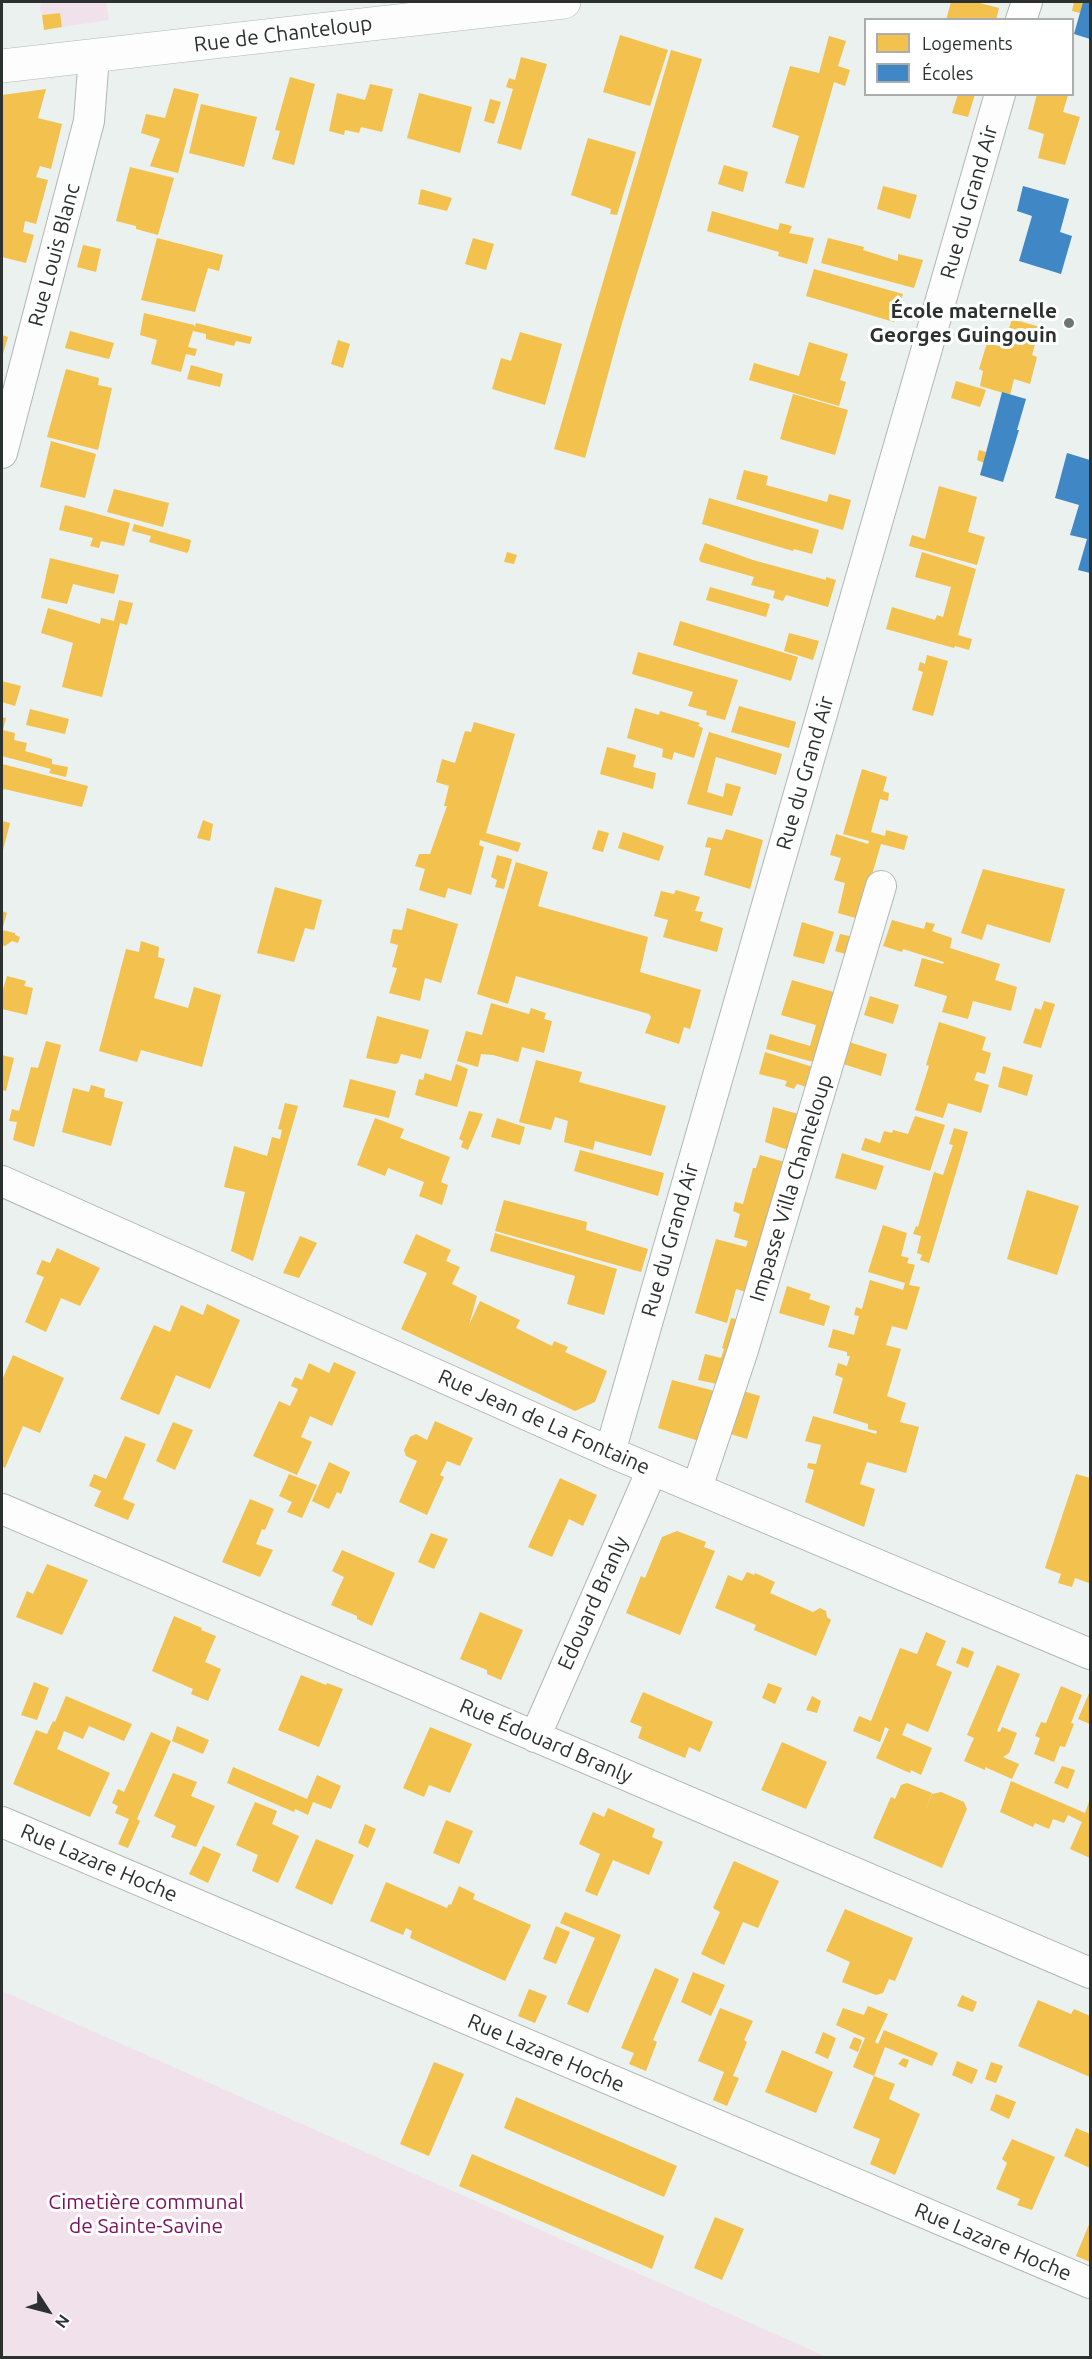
<!DOCTYPE html>
<html>
<head>
<meta charset="utf-8">
<style>
  body { margin:0 }
  #map { position:relative; width:1092px; height:2359px; overflow:hidden; background:#eaf1ee; font-family:Ubuntu,sans-serif }
  canvas { display:block }
  .frame { position:absolute; inset:0; border:3px solid #2c312f; pointer-events:none }
  .legend { position:absolute; left:864px; top:18px; width:210px; height:78px; box-sizing:border-box; background:#fff; border:2px solid #abadac; margin:0; padding:8px 10px; list-style:none; font-size:18px; color:#2c312f }
  .legend li { display:flex; align-items:center; gap:12px; height:30px }
  .legend b { width:30px; border:2px solid #abadac }
  .north { position:absolute; left:18px; top:2281px; width:60px; height:60px; -webkit-text-stroke:4px #fff; paint-order:stroke; rotate:126deg; font-size:16px; font-weight:700; line-height:24px; text-align:center; color:#2c312f }
  .north::after { content:''; display:block; margin:auto; width:21px; height:27px; background:#2c312f; clip-path:polygon(50% 0,100% 100%,50% 72%,0 100%) }
</style>
</head>
<body>
<div id="map">
<canvas width="1092" height="2359"></canvas>
<div class="frame"></div>
<ul class="legend">
<li><b style="height:16px;background:#f2c14e"></b>Logements</li>
<li><b style="height:16px;background:#3f88c5"></b>Écoles</li>
</ul>
<div class="north">N</div>
</div>
<script>
const c = document.querySelector('canvas').getContext('2d');
c.lineJoin = 'round';
function paint(path, color) { c.fillStyle = color; c.fill(path, 'evenodd'); }
const poly = rows => new Path2D(rows.map(r => 'M' + r).join(''));
function strokePath(path, color, width, dash) { c.strokeStyle = color; c.lineWidth = width; c.lineCap = dash ? 'butt' : 'round'; c.setLineDash(dash || []); c.stroke(path); }
function label(font, color, halo, rows, align = 'center') {
  c.font = font + ' Ubuntu,sans-serif'; c.lineWidth = 6; c.setLineDash([]); c.textBaseline = 'middle'; c.strokeStyle = halo; c.fillStyle = color; for (const [text, x, y, turn = 0] of rows) {
    c.save(); c.translate(x, y); c.rotate((+turn || 0) * Math.PI / 180); c.textAlign = isNaN(turn) ? turn : align; if (halo) c.strokeText(text, 0, 0); c.fillText(text, 0, 0); c.restore();
  }
}
paint(poly([
  [41,2,106,2,109,20,62,27,60,13,42,15,40,9],
  [2,1991,827,2357,2,2357]
]), '#f1e1eb');
paint(poly([
  [951,2,976,2,999,8,996,20,946,20],
  [1074,2,1083,2,1080,13,1072,11],
  [60,13,62,27,44,30,42,15],
  [620,35,668,50,650,106,603,92],
  [829,36,846,41,838,66,850,70,845,86,834,82,804,188,785,183,799,136,772,127,790,66,819,73],
  [671,50,702,59,622,323,585,458,554,449],
  [521,57,547,64,521,150,497,143,513,89,506,87,509,78,515,80],
  [290,77,315,84,294,165,272,159,280,131,275,130],
  [370,84,393,89,382,132,361,127,359,133,345,130,344,135,329,131,337,93,365,100],
  [174,88,199,94,178,173,150,166,160,139,141,133,146,114,165,118],
  [46,89,38,118,62,124,51,169,40,166,36,177,48,180,36,224,25,221,23,232,34,235,26,263,2,257,2,95],
  [419,93,472,107,460,153,407,138],
  [958,94,975,94,968,117,952,113],
  [1037,94,1068,95,1063,112,1080,117,1065,165,1038,158,1044,134,1028,129],
  [490,99,501,102,494,124,484,121],
  [201,104,257,117,244,167,189,153],
  [588,138,636,152,617,215,610,214,611,209,571,195],
  [724,165,748,172,743,192,718,184],
  [130,167,174,178,158,235,136,229,136,226,116,221],
  [883,186,917,195,910,219,877,209],
  [421,189,452,198,447,211,418,204],
  [712,211,778,230,780,223,792,226,789,233,814,238,807,264,778,256,779,252,707,231],
  [157,238,223,255,219,271,208,268,195,312,141,300],
  [473,238,494,244,486,270,465,264],
  [828,238,864,247,863,250,898,261,898,254,923,260,914,288,821,263],
  [83,245,101,249,96,272,77,267],
  [814,269,903,294,894,322,806,296],
  [144,313,194,325,195,327,196,323,252,337,250,344,236,341,234,346,206,339,206,334,193,331,188,347,197,349,195,356,186,354,181,372,151,364,157,340,140,335],
  [1012,319,1040,327,1032,355,1037,357,1030,384,1014,379,1010,395,980,386,983,371,979,369,987,343,1003,347],
  [70,331,114,343,109,359,65,348],
  [520,332,562,344,545,405,492,389,501,358,511,361],
  [2,335,8,337,2,357],
  [338,340,350,344,343,368,331,364],
  [809,342,848,354,840,380,846,382,839,406,749,380,754,363,799,376],
  [191,365,223,374,220,387,187,379],
  [66,369,99,378,98,385,112,388,98,450,47,437],
  [956,381,986,390,980,407,951,398],
  [793,394,848,410,835,455,780,439],
  [51,441,96,454,85,498,40,487],
  [979,450,986,452,984,463,977,460],
  [744,470,768,476,766,485,827,502,829,494,851,500,843,530,736,499],
  [939,486,977,497,968,532,985,537,977,565,909,546,912,535,925,539],
  [114,489,169,503,163,527,107,512],
  [709,498,819,530,812,554,794,549,793,551,702,524],
  [65,505,130,523,124,546,101,541,99,548,90,546,93,538,59,530],
  [134,524,191,540,189,550,187,553,149,542,151,536,132,531],
  [705,543,753,560,826,580,826,577,836,580,828,607,786,595,783,601,773,598,775,591,751,585,754,577,701,562,699,559],
  [507,552,517,555,514,564,504,562],
  [922,552,976,569,958,635,972,639,969,650,955,646,954,648,886,629,892,607,935,620,937,615,943,617,951,587,915,577],
  [50,558,119,575,114,594,73,584,67,604,41,598],
  [710,587,770,604,766,617,706,600],
  [119,600,133,603,127,625,120,623,102,697,62,687,73,643,41,633,48,608,100,624,101,618,114,621],
  [680,621,798,657,791,681,673,645],
  [789,633,819,641,813,660,784,651],
  [638,652,738,680,725,720,706,715,707,711,688,706,693,692,632,674],
  [927,655,948,661,933,716,912,710,923,672,918,670,920,662,925,664],
  [2,681,21,686,15,706,2,702],
  [739,706,796,722,789,748,731,732],
  [635,708,659,715,660,711,700,723,698,726,703,728,694,758,674,752,672,760,662,757,663,749,627,738],
  [30,709,69,719,65,734,26,725],
  [2,717,6,718,3,730,15,733,14,740,27,743,25,751,52,759,52,764,68,767,66,777,49,773,51,769,2,756],
  [474,722,515,734,486,833,521,843,518,852,480,840,479,845,484,847,471,895,448,888,445,898,419,890,425,869,415,866,419,854,430,854,447,806,444,806,449,786,436,782,442,759,455,763,465,731,471,732],
  [709,732,782,754,776,775,716,757,707,792,723,797,726,783,741,787,732,816,687,804],
  [607,747,636,755,633,767,656,773,653,789,600,774],
  [2,764,88,786,82,807,4,789,2,793],
  [862,769,887,777,883,791,889,793,888,801,880,799,871,832,885,836,886,830,908,836,904,850,881,844,859,919,838,913,845,883,834,880,841,858,830,855,836,834,868,844,869,841,843,834],
  [203,820,213,824,210,841,197,838],
  [2,821,10,823,2,854],
  [726,829,763,840,750,889,704,875,711,848,705,847,708,837,722,840],
  [598,830,609,833,603,852,592,849],
  [623,832,664,846,659,861,618,848],
  [497,855,512,859,504,889,495,887,497,880,491,877],
  [516,862,548,872,538,906,648,937,640,972,701,990,690,1029,684,1027,679,1044,645,1033,651,1017,649,1014,516,976,508,1004,477,994],
  [983,869,1065,889,1050,943,987,924,982,940,961,933],
  [275,887,322,900,314,930,305,928,294,962,257,953],
  [676,890,700,897,695,911,703,912,700,921,723,928,717,952,663,937,668,920,654,916,661,891,674,894],
  [407,908,458,924,441,983,425,978,420,1001,389,993,397,968,392,967,398,945,390,943,393,929,402,930],
  [2,911,7,913,2,930,15,933,15,935,20,937,18,943,12,941,5,946,2,945],
  [892,920,924,929,926,922,935,924,932,931,952,938,950,948,1000,964,995,980,1017,987,1011,1011,973,1001,968,1019,942,1012,947,996,914,986,922,958,943,964,944,962,903,949,902,952,883,946],
  [802,922,834,932,824,964,793,956],
  [840,934,854,937,849,955,835,951],
  [141,941,159,947,158,957,165,959,154,998,188,1008,194,987,221,995,202,1067,141,1050,137,1062,99,1051,126,949,139,952],
  [7,976,26,981,24,986,33,988,27,1015,2,1009,2,989,3,989],
  [792,980,837,993,817,1063,766,1049,770,1034,810,1046,816,1025,781,1015],
  [870,996,899,1005,893,1024,864,1015],
  [1044,1001,1055,1004,1041,1048,1023,1043,1035,1008,1041,1010],
  [491,1003,529,1014,531,1008,546,1013,544,1019,552,1021,544,1053,522,1047,518,1062,493,1055,481,1054,478,1067,457,1061,466,1031,482,1035],
  [377,1016,429,1030,421,1059,401,1054,398,1063,395,1064,366,1058],
  [939,1022,986,1037,982,1050,991,1053,985,1074,977,1072,974,1080,989,1085,981,1113,948,1103,943,1118,915,1110,929,1066,926,1065],
  [46,1041,61,1045,34,1147,13,1140,17,1122,9,1121,12,1109,19,1111,31,1067,38,1068],
  [849,1042,887,1054,881,1076,843,1064],
  [765,1052,816,1068,810,1088,797,1084,794,1089,785,1086,787,1081,759,1074],
  [2,1055,14,1058,6,1091,2,1090],
  [536,1060,582,1072,579,1082,666,1106,651,1156,595,1141,593,1150,564,1142,568,1121,555,1117,551,1130,519,1122],
  [456,1064,468,1069,457,1107,415,1095,419,1079,423,1080,425,1073,451,1081],
  [1003,1066,1033,1075,1027,1096,998,1087],
  [350,1079,396,1091,389,1118,343,1107],
  [91,1085,105,1089,104,1097,123,1102,111,1146,62,1132,73,1088,89,1092],
  [285,1103,298,1106,253,1261,231,1251,245,1192,224,1187,234,1146,267,1156,272,1137,280,1139,282,1130,278,1129],
  [773,1107,802,1115,791,1151,765,1142],
  [469,1111,483,1114,468,1150,461,1147,463,1141,459,1139],
  [915,1116,945,1125,930,1171,861,1150,865,1138,880,1143,884,1131,892,1133,893,1130,908,1134],
  [375,1118,404,1129,400,1138,450,1157,441,1182,448,1185,442,1205,419,1196,424,1182,388,1168,385,1176,357,1165],
  [497,1118,525,1127,520,1145,491,1137],
  [954,1128,968,1132,929,1263,920,1260,922,1255,917,1253,921,1236,913,1234,916,1226,918,1227,934,1172,943,1175,953,1145,949,1144],
  [580,1150,664,1173,658,1196,574,1171],
  [842,1153,884,1166,876,1190,835,1178],
  [760,1155,788,1163,783,1177,778,1176,749,1293,736,1289,727,1323,695,1313,716,1239,746,1247,748,1241,734,1237,740,1214,733,1211,735,1202,743,1204,753,1168,756,1168],
  [1027,1190,1079,1206,1057,1275,1007,1259],
  [504,1200,587,1222,586,1230,648,1249,641,1272,495,1231],
  [883,1225,907,1233,901,1256,909,1258,907,1263,915,1265,909,1285,920,1287,907,1330,892,1326,886,1345,901,1349,887,1396,906,1403,900,1422,919,1427,906,1473,867,1462,860,1484,875,1489,864,1527,805,1502,814,1470,807,1468,808,1463,816,1464,821,1445,805,1441,813,1416,876,1434,877,1431,868,1429,868,1424,833,1413,843,1378,835,1375,838,1363,847,1366,850,1356,847,1356,847,1352,828,1347,833,1329,854,1335,859,1316,854,1315,856,1307,862,1309,870,1280,903,1290,905,1283,868,1272],
  [495,1233,617,1269,604,1315,567,1304,575,1276,490,1251],
  [416,1234,451,1250,446,1261,460,1267,452,1284,477,1296,469,1325,480,1301,520,1320,516,1328,552,1346,554,1341,568,1347,565,1352,607,1371,595,1402,575,1411,401,1329,427,1273,403,1263],
  [300,1236,317,1243,299,1278,283,1273],
  [57,1248,100,1268,80,1306,61,1298,46,1332,25,1322,44,1277,36,1274,42,1260,50,1263],
  [787,1286,811,1294,809,1299,830,1306,824,1326,779,1313],
  [207,1304,240,1320,210,1389,176,1375,159,1415,120,1399,154,1325,170,1332,181,1305,203,1315],
  [731,1318,741,1320,705,1443,658,1428,672,1380,715,1391,717,1384,698,1380,705,1354,721,1358,724,1349,722,1348],
  [13,1355,64,1378,40,1433,23,1426,5,1468,2,1466,2,1380],
  [334,1362,356,1372,332,1426,310,1416,301,1437,312,1442,297,1475,253,1456,279,1401,290,1406,298,1389,291,1386,295,1377,302,1380,309,1363,329,1373],
  [743,1391,760,1396,747,1439,730,1434],
  [435,1421,473,1438,460,1466,447,1461,440,1475,444,1477,427,1515,399,1502,417,1461,406,1456,404,1450,410,1437,416,1434,427,1440],
  [173,1422,193,1430,175,1470,156,1461],
  [125,1436,146,1444,123,1499,135,1504,128,1520,94,1506,101,1491,89,1486,94,1474,106,1479],
  [329,1462,350,1472,341,1494,337,1492,329,1509,312,1501],
  [289,1474,317,1485,302,1518,287,1512,292,1502,279,1496],
  [1076,1474,1090,1478,1090,1578,1089,1583,1075,1578,1072,1587,1058,1583,1061,1574,1045,1568],
  [560,1478,597,1495,583,1526,569,1519,552,1557,528,1547],
  [250,1499,274,1509,265,1530,262,1529,256,1544,273,1550,260,1577,222,1562],
  [677,1531,706,1542,704,1547,715,1551,680,1635,626,1613,641,1576,645,1578,662,1537],
  [431,1533,448,1539,434,1569,418,1562],
  [342,1550,395,1573,372,1626,357,1619,357,1616,331,1605,344,1577,332,1571],
  [47,1564,88,1580,62,1635,16,1617,27,1591,33,1594],
  [747,1572,754,1575,755,1573,775,1582,770,1593,813,1612,820,1608,826,1611,827,1617,831,1620,816,1656,754,1630,756,1625,715,1608,728,1575,742,1581],
  [480,1612,523,1630,501,1680,487,1674,487,1670,460,1659],
  [174,1616,202,1628,201,1630,216,1636,205,1662,221,1669,208,1701,191,1694,193,1689,152,1671],
  [926,1632,946,1641,936,1665,952,1672,928,1732,907,1723,902,1735,932,1748,921,1775,911,1770,910,1773,876,1758,889,1729,885,1727,880,1742,853,1731,859,1716,871,1721,900,1648,917,1654],
  [962,1647,974,1652,968,1668,956,1663],
  [997,1665,1020,1674,997,1731,1000,1732,1002,1727,1017,1733,1009,1753,1003,1757,1019,1764,1012,1779,985,1767,985,1770,964,1761,974,1738,967,1735],
  [301,1675,326,1685,327,1683,343,1689,319,1747,278,1730],
  [34,1682,49,1688,37,1720,21,1715],
  [768,1683,782,1688,775,1704,762,1698],
  [1061,1686,1082,1695,1071,1723,1074,1724,1065,1747,1060,1746,1054,1762,1034,1754,1040,1738,1035,1736,1041,1722,1046,1723],
  [1090,1691,1090,1724,1078,1719],
  [643,1692,713,1722,700,1752,689,1747,685,1758,638,1738,642,1727,630,1722],
  [66,1696,132,1724,124,1741,89,1726,83,1739,64,1731,60,1742,57,1749,110,1773,90,1817,13,1784,36,1730,47,1734,53,1721,55,1722],
  [812,1696,821,1701,817,1713,806,1710],
  [177,1726,209,1740,203,1754,172,1741],
  [430,1727,472,1744,450,1793,429,1785,424,1797,403,1788],
  [151,1732,171,1741,137,1819,140,1821,128,1848,118,1844,129,1819,115,1813,118,1806,112,1803,118,1789,124,1792],
  [782,1742,827,1762,806,1809,761,1790],
  [1062,1766,1075,1770,1068,1789,1054,1783],
  [233,1767,307,1799,317,1775,341,1786,331,1809,313,1802,308,1815,295,1809,294,1812,227,1783],
  [173,1773,197,1782,191,1796,215,1806,196,1847,171,1837,176,1826,154,1816],
  [1011,1781,1085,1813,1090,1799,1090,1858,1070,1849,1082,1822,1068,1815,1064,1823,1053,1819,1049,1829,1035,1823,1033,1827,1000,1812],
  [907,1783,932,1793,925,1812,932,1794,941,1792,964,1802,967,1809,942,1868,873,1838,891,1797,895,1799,901,1785],
  [255,1802,277,1811,272,1824,299,1836,278,1883,252,1871,258,1855,236,1845],
  [608,1808,655,1829,652,1837,663,1842,649,1875,613,1860,597,1896,585,1891,600,1854,579,1844,593,1812,604,1817],
  [446,1820,473,1831,459,1864,433,1853],
  [365,1824,376,1829,368,1848,358,1843],
  [316,1839,354,1855,332,1905,295,1888],
  [203,1846,221,1854,208,1883,189,1874],
  [734,1861,779,1881,758,1928,743,1922,724,1965,701,1954,720,1912,713,1908],
  [386,1882,447,1908,449,1904,451,1905,459,1886,475,1894,473,1899,531,1925,505,1981,410,1938,412,1931,406,1928,403,1935,370,1921],
  [845,1909,913,1938,895,1981,889,1979,883,1993,876,1995,842,1982,850,1962,826,1951],
  [565,1912,621,1935,588,2013,567,2004,595,1938,560,1923],
  [556,1926,570,1932,556,1964,543,1959],
  [655,1968,679,1979,653,2040,657,2042,646,2071,629,2064,634,2053,621,2048],
  [693,1972,725,1985,711,2016,681,2002],
  [529,1989,547,1996,535,2023,518,2016],
  [962,1995,977,2002,973,2012,957,2006],
  [1038,2000,1071,2014,1074,2009,1090,2016,1090,2077,1018,2046],
  [868,2006,888,2014,875,2042,878,2044,884,2030,938,2053,932,2066,885,2047,874,2076,853,2067,865,2038,836,2025,843,2008,864,2015],
  [720,2008,753,2021,744,2040,747,2042,733,2076,739,2078,727,2106,713,2100,724,2072,698,2061],
  [823,2032,836,2038,828,2059,815,2053],
  [854,2037,862,2040,858,2052,849,2048],
  [782,2050,833,2072,816,2113,765,2092],
  [903,2058,909,2060,906,2068,898,2064],
  [957,2061,978,2070,972,2084,952,2075],
  [434,2062,464,2074,429,2156,400,2144],
  [991,2062,1003,2066,996,2083,985,2079],
  [874,2076,895,2084,889,2099,920,2114,895,2175,870,2164,880,2139,853,2128],
  [996,2094,1016,2102,1009,2119,990,2110],
  [516,2097,677,2166,664,2197,504,2128],
  [1076,2128,1090,2134,1090,2168,1064,2156],
  [1012,2139,1055,2157,1032,2210,1017,2205,1020,2199,996,2189,1007,2163,1002,2159],
  [472,2154,664,2236,652,2269,459,2186],
  [715,2217,744,2229,722,2280,694,2268],
  [1090,2222,1090,2262,1076,2256]
]), '#f2c14e');
paint(poly([
  [1083,2,1090,2,1090,39,1074,34],
  [1023,186,1069,199,1060,232,1072,236,1061,274,1019,261,1032,216,1017,211],
  [1002,392,1026,399,1017,430,1019,430,1003,482,980,475],
  [1067,453,1090,460,1090,573,1078,570,1087,539,1070,535,1079,505,1055,498]
]), '#3f88c5');
const street = poly([
  [1021,20,1027,2],
  [2,453,89,121,94,56],
  [2,1181,610,1452,1090,1654],
  [610,1452,1000,94],
  [697,1488,743,1350,881,886],
  [2,1509,1090,1973],
  [535,1737,652,1470],
  [2,1822,1090,2283]
]);
const secondary = poly([
  [2,66,564,2]
]);
strokePath(street, '#b1b6b4', 32);
strokePath(secondary, '#b1b6b4', 34);
strokePath(street, '#fcfdfc', 30);
strokePath(secondary, '#fcfdfc', 33);
for (const [x, y, r, color] of [
  [1069,323,6,"#6e7472"]
]) { const dot = new Path2D(); dot.arc(x, y, r, 0, 2 * Math.PI); c.fillStyle = color; c.fill(dot); strokePath(dot, '#fff', 2); }
label('21px', '#2c312f', '#fff', [
  ["Rue de Chanteloup",283,34,-7],
  ["Rue du Grand Air",969,202,-74],
  ["Rue Louis Blanc",54,255,-75],
  ["Rue du Grand Air",805,773,-74],
  ["Impasse Villa Chanteloup",791,1188,-73],
  ["Rue du Grand Air",670,1240,-74],
  ["Rue Jean de La Fontaine",544,1422,24],
  ["Edouard Branly",593,1603,-66],
  ["Rue Édouard Branly",546,1741,23],
  ["Rue Lazare Hoche",99,1863,23],
  ["Rue Lazare Hoche",546,2053,23],
  ["Rue Lazare Hoche",993,2242,23]
]);
label('bold 21px', '#2c312f', '#fff', [
  ["École maternelle",1057,311],
  ["Georges Guingouin",1057,335]
], 'right');
label('21px', '#7c105e', '#fff', [
  ["Cimetière communal",146,2202],
  ["de Sainte-Savine",146,2226]
]);
</script>
</body>
</html>
